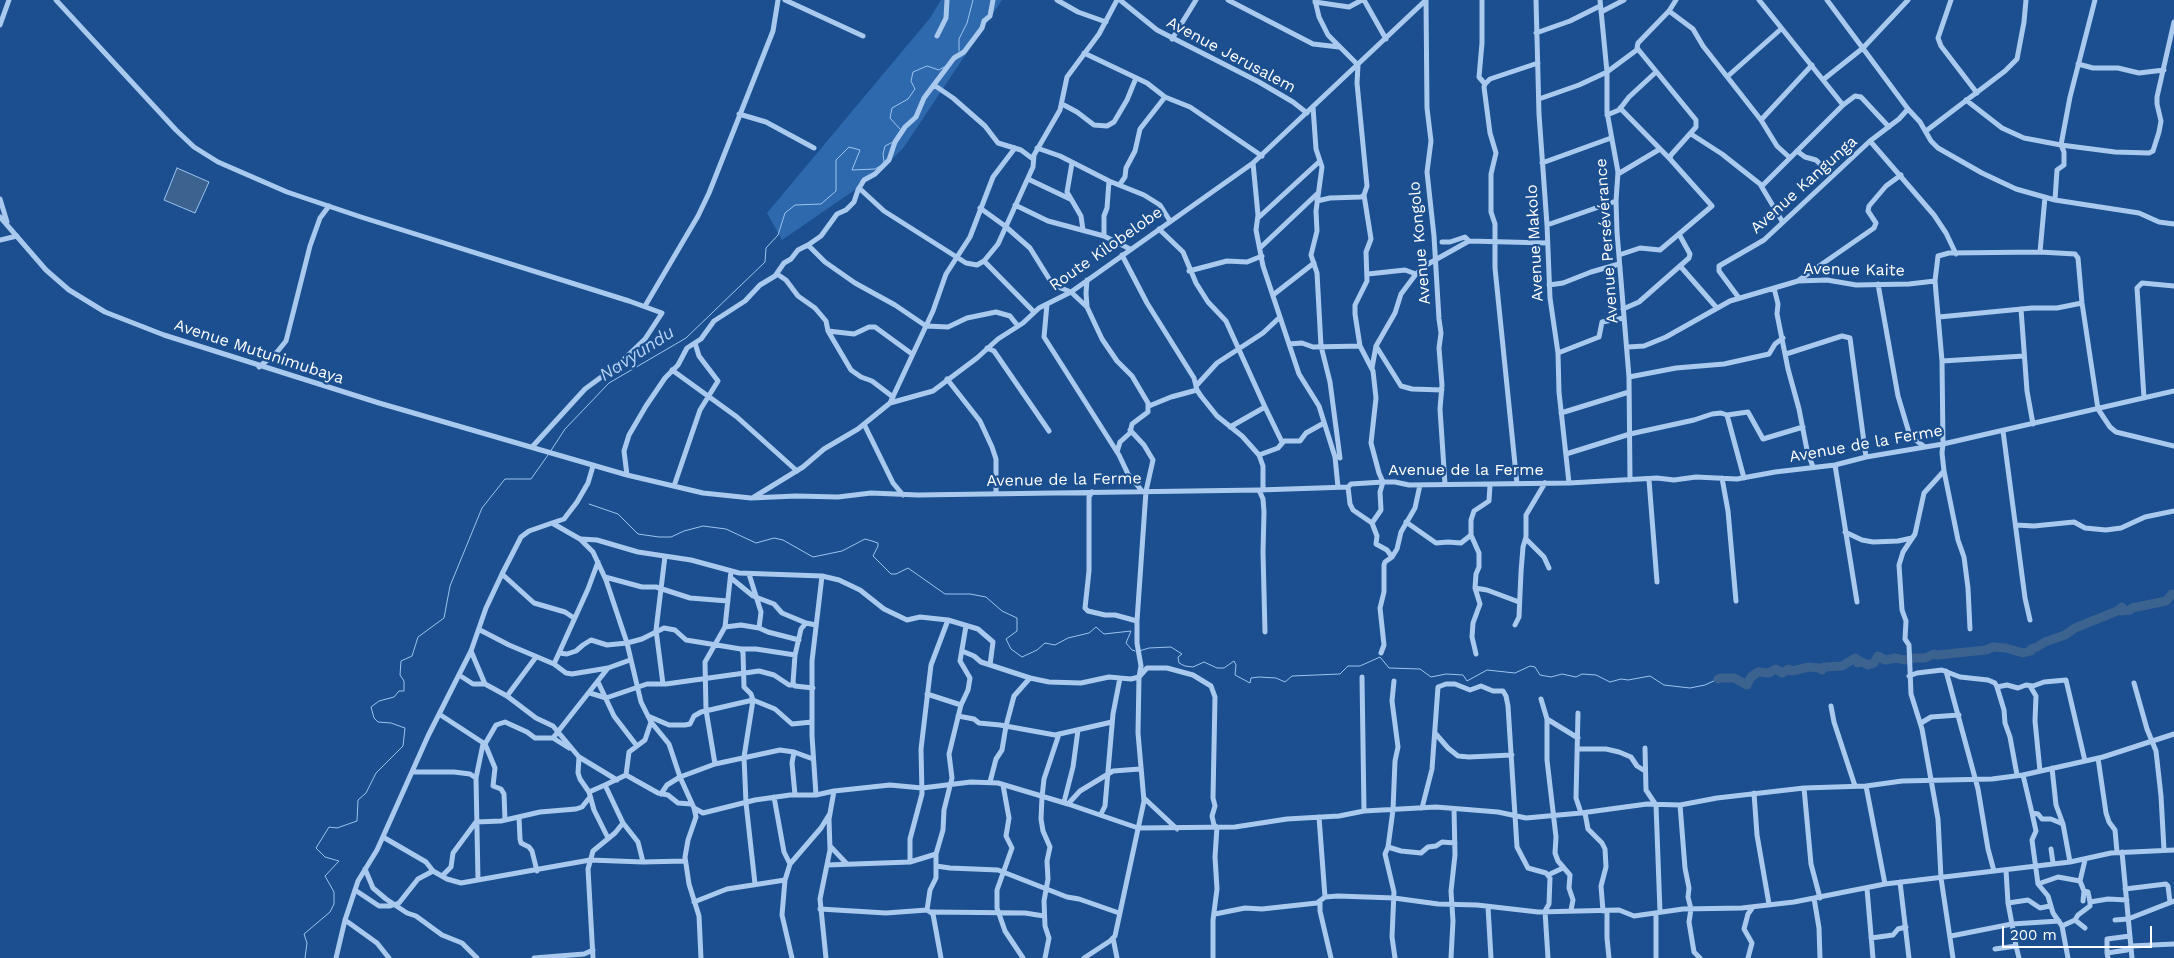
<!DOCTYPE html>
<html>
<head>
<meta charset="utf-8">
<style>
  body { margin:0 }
  #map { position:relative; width:2174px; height:958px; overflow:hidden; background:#1b4f8f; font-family:"Work Sans",sans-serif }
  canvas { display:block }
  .scale { position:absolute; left:2002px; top:926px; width:150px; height:22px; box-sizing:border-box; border:2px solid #fff; border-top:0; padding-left:6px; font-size:15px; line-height:18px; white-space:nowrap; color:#fff; -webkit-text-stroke:4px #1b4f8f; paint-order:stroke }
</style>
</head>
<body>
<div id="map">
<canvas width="2174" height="958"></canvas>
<div class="scale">200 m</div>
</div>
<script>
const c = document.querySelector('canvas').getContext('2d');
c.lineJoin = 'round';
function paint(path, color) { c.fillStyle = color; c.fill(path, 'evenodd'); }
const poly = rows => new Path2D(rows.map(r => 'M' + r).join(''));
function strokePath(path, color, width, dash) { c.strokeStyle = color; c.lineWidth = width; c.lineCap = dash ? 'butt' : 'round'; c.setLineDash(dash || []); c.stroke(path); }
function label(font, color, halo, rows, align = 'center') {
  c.font = font + ' "Work Sans",sans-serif'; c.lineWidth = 4.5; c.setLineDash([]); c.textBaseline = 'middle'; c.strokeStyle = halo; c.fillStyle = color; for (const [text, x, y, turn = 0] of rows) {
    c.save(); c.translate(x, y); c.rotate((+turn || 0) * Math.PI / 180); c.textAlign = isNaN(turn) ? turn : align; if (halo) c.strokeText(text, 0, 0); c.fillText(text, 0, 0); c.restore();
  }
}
paint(poly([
  [941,0,1002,0,904,147,878,174,782,240,767,213,930,18]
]), '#2e69ad');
const water = poly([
  [177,168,209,182,195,213,164,200,177,168]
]);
paint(water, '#3c6290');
strokePath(water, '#9cc4f0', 1);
strokePath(poly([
  [959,51,959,39,967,23,973,0],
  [900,129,890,118,892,108,908,99,915,89,911,81,913,72,927,66,939,70,944,67],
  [884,162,883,154,885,146,893,142],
  [550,452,565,429,609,383,686,338,765,262,766,248,778,235,785,213,795,205,821,204,836,191,836,160,849,147,860,150,852,170,875,169,880,166],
  [589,504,618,514,638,534,659,537,671,537,684,531,703,526,726,529,756,543,774,538,783,540,813,557,842,551,865,539,872,541,878,543,878,546,873,556,891,574,896,574,908,568,945,594,970,594,986,597,1002,611,1017,618,1017,631,1006,639,1011,649,1022,657,1037,650,1045,643,1055,645,1068,638,1089,633,1096,627,1104,634,1131,631,1126,643,1132,650,1135,651],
  [1139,651,1149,648,1171,647,1182,654,1178,657,1179,663,1185,666,1193,667,1204,662,1217,668,1224,668,1234,661,1236,665,1235,675,1250,683,1251,678,1259,677,1276,678,1285,682,1292,676,1340,674,1348,666,1360,666,1380,657,1389,668,1420,669,1431,677,1446,674,1463,675,1467,681,1487,670,1515,673,1530,666,1535,667,1540,675,1551,677,1562,674,1576,677,1582,674,1596,675,1610,682,1621,679,1628,680,1650,676,1664,685,1690,688,1705,685,1718,679],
  [305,958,307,943,304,934,330,912,334,904,334,892,325,876,339,861,325,857,316,848,329,827,337,828,357,821,358,800,366,793,376,773,403,746,405,728,391,723,378,722,374,718,371,707,379,701,394,697,399,691,404,691,404,681,400,675,401,661,412,656,418,637,444,618,450,586,482,508,505,479,531,479,548,455]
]), '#9cc4f0', 1);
strokePath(poly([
  [1718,679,1721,678,1734,678,1747,685,1751,677,1758,672,1769,673,1776,669,1782,673,1789,669,1792,671,1809,667,1820,668,1822,670,1824,667,1842,666,1855,658,1858,660,1858,663,1862,662,1868,665,1874,663,1878,656,1885,660,1896,658,1904,660,1915,658,1925,658,1934,654,1937,655,1986,650,1993,647,2006,648,2023,653,2031,651,2031,649,2037,647,2045,642,2065,635,2075,628,2117,611,2122,607,2122,611,2130,610,2132,608,2166,601,2172,594,2174,595]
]), '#3c6290', 9);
strokePath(poly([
  [56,0,176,130,194,147,218,162,287,192,361,217,629,301,662,313,645,339,619,364,585,389,532,447],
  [785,0,863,36],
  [1057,0,1078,12,1106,22],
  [1120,0,1157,30,1259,82,1293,102,1307,113],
  [1228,0,1313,44,1339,47],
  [1315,0,1319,17,1328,35,1358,65,1357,83,1367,186,1364,195,1361,197,1330,198,1317,201],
  [1364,0,1386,39],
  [1426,0,1427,108,1431,141,1427,172,1434,236,1439,319,1441,333,1439,348,1442,385,1440,409,1445,484],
  [1482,0,1482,43,1479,77,1485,84],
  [1536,0,1539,114,1547,225,1550,298,1558,353,1559,392,1569,483],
  [1600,0,1607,72,1607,112,1618,172,1616,201,1617,232,1629,377,1630,480],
  [1759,0,1843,105,1762,186],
  [1827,0,1908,109,1920,122,1931,141,1938,148,1982,173,2016,189,2055,200,2139,213,2159,222,2174,224],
  [1951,0,1938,38,1941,46,1977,93],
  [1315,2,1349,7,1362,0],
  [1669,11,1693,29,1703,46,1761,120,1777,146,1789,157],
  [1601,12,1624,0],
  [0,25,9,0],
  [1536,33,1570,21,1600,6],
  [937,36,946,18,947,0],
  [1172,39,1196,0],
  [1084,53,1147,83,1165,97,1190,107,1262,156],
  [2078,64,2093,68,2118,68,2139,73,2164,70],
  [1728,76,1781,29],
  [1824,79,1863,48,1908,0],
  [934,85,953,98,985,126,998,143,1021,150,1033,159],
  [1539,99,1579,85,1607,72,1638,49],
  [1966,100,2002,128,2024,138,2061,145,2115,152,2149,153,2153,151,2159,132,2161,121,2157,104,2157,97,2174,22],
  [1062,104,1077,112,1094,125,1107,126,1114,122,1127,100,1136,78],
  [1843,105,1855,96,1861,97,1889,127],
  [1313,107,1316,149,1322,167,1316,211,1317,231,1311,255,1317,273,1321,346,1330,382,1340,458],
  [1620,108,1670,159],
  [739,114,766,122,814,148],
  [1607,115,1619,110,1629,97,1656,72],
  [1761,120,1812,65],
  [1926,131,2005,71,2017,59,2024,22,2026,0],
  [1691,134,1722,154,1760,184,1782,221],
  [1870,141,1934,215,1946,233,1956,254],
  [1037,148,1060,156,1109,181,1144,195,1160,205,1170,221],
  [1797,151,1805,157,1816,160,1832,176],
  [1072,163,1067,192,1081,216,1083,230],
  [1253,163,1258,215,1256,230,1263,266,1299,374,1319,406,1335,457,1338,487],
  [1542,163,1611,138],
  [1618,174,1660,149],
  [1028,179,1070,199],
  [1120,184,1125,177,1126,168,1135,151,1140,129,1165,97],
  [859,188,884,211,966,263,977,265,984,261,998,244,1033,167,1034,155,1060,110,1067,77,1099,34,1117,0],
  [1364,195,1371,239,1366,252,1367,281,1355,305,1355,314,1360,346,1373,371,1376,398,1371,443,1379,473,1383,482,1380,492,1381,510,1372,523,1377,536,1376,544,1387,550,1392,557],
  [0,199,7,222],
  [2055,200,2057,170,2064,165,2064,152,2061,145,2070,97,2095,0],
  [1015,205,1048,221,1104,236,1130,249],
  [980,208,1005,226,1030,248,1053,285,1071,292,1087,307,1102,339,1117,361,1132,376,1148,403,1148,412,1132,424,1130,433,1120,442,1117,452],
  [0,217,46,270,69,290,105,312,164,335,379,403,627,475,703,493,751,498,796,496,838,497,871,493,918,495,1259,490,1348,487,1351,484,1383,482,1395,482,1409,485,1569,483,1657,478,1674,480,1696,477,1737,479,1775,472,1835,465,1866,457,1943,444,2174,391],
  [1258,218,1320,161],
  [1547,225,1616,201],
  [1159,229,1183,252,1196,283,1208,302,1226,321,1265,407,1230,427],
  [1104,236,1104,216,1107,208,1109,181],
  [0,240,17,236],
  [1442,242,1450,242,1465,237,1469,241],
  [808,245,825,262,855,283,895,305,926,326,948,327,967,318,996,312,1010,316,1018,326],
  [1261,247,1318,193],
  [2040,252,2045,197],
  [1122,255,1147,303,1194,378,1197,390,1201,396,1217,416,1242,436,1259,455,1263,466,1263,490],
  [1619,255,1640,248,1660,250,1679,234],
  [984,261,1034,312],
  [1681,267,1716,307],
  [1189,271,1227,261,1247,262,1262,256],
  [777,274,786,280,798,296,815,308,826,321,828,331,851,370,861,377,872,381,893,397],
  [1368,274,1405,270,1416,274],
  [1799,280,1874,228,1876,223,1868,211,1869,206,1886,186,1901,175],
  [1878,284,1898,396,1910,436,1925,447],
  [1549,285,1563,283,1591,272,1619,264],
  [1774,288,1778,304,1777,314,1788,369,1799,409,1807,450,1813,467],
  [1273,295,1314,263],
  [1739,298,1719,271,1719,266,1764,240,1870,141,1899,119,1908,109],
  [1047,304,1044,337,1119,455,1128,474,1142,491],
  [645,306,698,216,709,193,773,31,778,0],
  [1087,306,1086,293,1087,280],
  [1623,309,1639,302,1689,258,1690,254,1679,234,1712,206,1670,159,1671,155,1696,127,1696,120,1637,48,1638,43,1669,11,1676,0],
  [2021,309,2027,391,2033,424],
  [1939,317,2032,308,2057,308,2082,303],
  [828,331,854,334,869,327,875,327,912,354],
  [1289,344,1302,343,1313,347,1360,346],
  [1376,346,1401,386,1412,389,1442,390],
  [1628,347,1644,346,1666,337,1730,301,1798,281,1827,280,1856,285,1909,284,1935,281],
  [987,348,994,351,1049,431],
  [1558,353,1599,337,1602,322,1624,318],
  [1786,354,1842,336,1850,338,1866,457],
  [1942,361,2024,356],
  [259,367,277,352,286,341,310,246,320,218,329,206],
  [1372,368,1376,346,1395,313,1401,294,1416,274,1428,264,1469,241,1547,243],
  [672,370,737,417,797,471],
  [1629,377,1676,368,1724,364,1769,354,1775,344,1783,338],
  [947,379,980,421,992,447,996,459,996,494],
  [1196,386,1217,363,1263,333,1280,317],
  [2144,398,2137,288,2142,283,2174,286],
  [890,403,933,311,946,274,970,237,993,177,1015,148],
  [1149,406,1171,397,1197,390],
  [1265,407,1282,442],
  [1561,413,1629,392],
  [1727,415,1748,412,1763,439,1803,427],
  [864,424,893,483,903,495],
  [2003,431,2025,598,2030,620],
  [1566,454,1630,434,1694,420,1712,414,1721,413,1727,415,1744,478],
  [1259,455,1278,448,1284,441,1300,441,1306,433,1324,423],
  [1835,465,1857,602],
  [1944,471,1958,540,1964,557,1968,588,1970,629],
  [627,475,624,451,629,435,646,406,665,378,678,365,687,348,701,339,714,321,745,301,760,285,775,276,784,263,791,259,798,250,808,245,821,236,837,214,846,210,854,202,858,190,864,180,875,174,889,160,895,142,905,127,916,117,924,98,954,58,964,52,982,28,984,21,990,16,993,0],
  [1722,478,1728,511,1736,601],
  [1649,480,1657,582],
  [1517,484,1495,268,1495,224,1491,212,1491,174,1496,153,1490,133,1484,87,1485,84,1490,79,1538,63],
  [674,486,700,410,718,381,699,356,695,343],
  [1348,487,1350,504,1353,510,1372,523],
  [1259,490,1263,499,1264,512,1263,552,1265,632],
  [1092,492,1089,497,1089,571,1085,608,1088,611,1105,615,1115,615,1137,621],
  [754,497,803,467,824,449,858,429,890,403,933,391,977,358,998,339,1023,323,1039,308,1071,292,1253,163,1426,0],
  [1406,522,1436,543,1448,542,1461,543,1471,535],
  [552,523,564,519,577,502,588,483,593,466],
  [2016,525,2034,526,2074,522,2085,528,2106,530,2121,528,2145,517,2174,511],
  [1845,532,1862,540,1873,542,1898,541,1912,538],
  [581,539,597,540,638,552,691,560,739,573,822,576,839,580,860,590,884,609,907,620,920,617,948,620,978,629,993,642,990,665],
  [1526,539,1544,557,1549,568],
  [502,574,534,603,565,612,574,618],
  [749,574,761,612,759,628],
  [605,577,642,587,656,587,690,598,728,601],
  [731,578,753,596,774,604,782,613,806,623],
  [1475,588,1487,590,1519,602],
  [1515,625,1519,617,1521,572,1523,547,1526,537,1526,515,1545,483],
  [725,627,741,625,759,628,768,632,799,640],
  [480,630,509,645,554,664,566,673,572,674,608,668],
  [741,649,756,649,795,655],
  [471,651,485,684,507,696,536,718,553,726,579,757,617,780],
  [962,651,974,656,981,662,1030,678],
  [559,653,567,654,576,651,583,645,591,640,607,645,627,643,642,639,664,628,675,630,686,640,741,649,743,652,744,687,751,694,753,700,744,757,746,803,755,884],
  [1381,653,1384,645,1380,608,1384,592,1384,565,1385,562,1392,557,1397,549,1401,532,1415,508,1420,485],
  [1476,654,1472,637,1473,623,1480,604,1475,588,1476,574,1479,567,1479,553,1471,535,1471,520,1474,511,1489,501,1490,485],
  [554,664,588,589,598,562],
  [1946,671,1978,789,1988,849,1994,871],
  [459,675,473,684,485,684],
  [1909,676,1917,673,1942,670,1960,677,1988,680,1995,683,1997,687,2007,685,2018,688,2026,685,2033,686,2044,682,2066,680,2085,761],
  [1362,677,1364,811],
  [1394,681,1392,701,1398,747,1395,761,1393,810,1388,847,1385,854,1394,892,1392,937,1395,958],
  [598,682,614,716,637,746],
  [2134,683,2147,729,2156,751,2161,796,2164,850],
  [663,684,656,630,665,556],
  [2030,686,2036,696,2035,721,2040,771],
  [1997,687,2004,710,2005,723,2010,737,2017,775],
  [813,688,795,686,793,683,795,655,801,629,806,623,816,625],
  [590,693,606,698,647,684,666,684,759,671,774,675,789,685,794,685],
  [927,694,961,705],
  [507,696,536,657],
  [1541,699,1547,719,1547,760,1556,837,1555,853,1558,861,1570,875,1569,888,1573,900,1571,910],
  [1831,706,1834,722,1855,786],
  [1578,713,1576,798,1581,813],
  [439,714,485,744,496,725,505,722,527,732,535,738,553,738,569,748],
  [648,716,669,725,685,725,690,724,694,716,701,712,753,700,775,709,792,724,812,722],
  [958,716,974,719,979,723,1000,725,1055,735,1112,722],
  [1547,719,1578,738],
  [1921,723,1931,717,1959,715],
  [1435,733,1448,748,1458,756,1469,757,1512,755],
  [553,738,608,668,630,660],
  [485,744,495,768,493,786,501,789,504,794,505,820],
  [1645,748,1646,790,1656,805,1660,912],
  [1578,749,1606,749,1619,752,1631,757,1637,766,1645,771],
  [794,752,792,763,795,795],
  [579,757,578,773,580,779,589,792,594,810,608,838],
  [2098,758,2106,813,2109,822,2115,830,2117,852],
  [715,764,706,710,705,662,725,627,731,571],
  [2052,768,2056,805,2063,824],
  [414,772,454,772,470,774,476,778,478,880],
  [626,775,658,793,668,795,678,803,691,804],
  [2023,775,2032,813,2038,814,2042,819,2051,819,2063,824,2070,862],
  [476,778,483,744],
  [990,782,996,759,1002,750,1006,726,1014,696,1030,678,1049,682,1081,683,1109,677,1131,679,1139,677,1147,668,1167,668,1193,675,1211,686,1215,697,1213,798,1215,806,1212,816,1214,825,1217,827,1215,857,1217,889,1213,920,1213,958],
  [1003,785,1009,818,1006,836,1012,848,997,890,997,908,1005,931,1023,958],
  [1866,786,1885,884],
  [1804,788,1811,864,1820,898],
  [589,792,605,785],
  [1754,793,1757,835,1769,904],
  [661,794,667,785,680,777,715,764,780,750,794,752,813,759],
  [816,795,812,736,812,661,822,576],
  [774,797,784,852,790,864],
  [1144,798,1177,829],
  [1064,802,1073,767,1078,730],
  [1068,804,1080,791,1113,771,1140,769],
  [1680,805,1685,868,1689,888,1688,897,1691,909,1689,922,1694,952,1700,958],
  [694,808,703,813,755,800,790,795,816,795,834,791,890,785,922,788,971,782,998,783,1068,804,1138,828,1235,827,1287,819,1339,816,1364,811,1436,807,1498,812,1526,818,1581,813,1647,804,1680,805,1717,798,1804,788,1866,786,1902,781,1992,779,2023,775,2103,757,2174,734],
  [1422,808,1432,769,1438,687,1446,684,1455,684,1470,690,1481,686,1493,691,1503,691,1506,696,1508,706,1517,847,1528,868,1546,873,1550,878,1549,904,1545,911,1548,958],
  [1585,813,1588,829,1602,843,1605,849,1606,867,1601,886,1603,911],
  [2032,813,2036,831,2032,840,2038,884,2048,896,2053,913,2062,926,2068,958],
  [1101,814,1105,806,1113,714,1120,678],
  [519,817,520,839,521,843,529,847,532,851,537,871],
  [1319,817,1325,897],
  [623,823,638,842,643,862],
  [383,837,426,862,433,871,447,879,461,883,590,860,643,862,685,861],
  [830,846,847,864],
  [1388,847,1401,851,1421,853,1428,847,1436,846,1442,842,1455,843],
  [2051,849,2053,863],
  [2122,852,2132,958],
  [910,862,910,839,922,794,921,749,931,665,948,620],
  [827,865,910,862,936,854],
  [936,866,950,868,998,870,1067,897,1079,899,1119,913],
  [365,869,373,888,386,899,407,913,416,916,442,935,462,943,477,958],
  [2006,870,2008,903],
  [1548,875,1563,868],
  [442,876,451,867,453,853,476,822,501,821,540,812,576,809,582,807,590,797],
  [1900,882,1909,958],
  [2038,884,2058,877,2080,881],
  [1867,889,1873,958],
  [2125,889,2166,884,2168,886,2170,902],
  [355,890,379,906,390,906,399,903,418,879,433,871],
  [2084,891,2080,881,2085,860],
  [1814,898,1819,928,1820,958],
  [2083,901,2084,891,2088,892,2090,902],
  [694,902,727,889,785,880],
  [1320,902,1320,911,1331,958],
  [2050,906,2040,908,2028,900,2008,903,2012,924,2059,921],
  [1488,907,1491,958],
  [820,909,886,913,927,910],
  [1607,911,1607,938,1609,958],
  [932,912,1025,913,1044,916],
  [1656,913,1656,958],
  [1215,914,1245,908,1262,909,1317,903,1325,897,1338,896,1394,898,1438,904,1477,905,1538,912,1619,910,1634,916,1683,909,1742,908,1794,902,1885,884,2070,862,2111,853,2174,850],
  [345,920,377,943,389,958],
  [2075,920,2078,915,2090,906,2090,902,2108,899,2127,900],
  [2115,920,2128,919,2174,901],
  [2062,926,2075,920,2085,928],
  [1951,936,2012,924,2016,946],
  [1113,938,1117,958],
  [1871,938,1893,935,1898,929,1906,927],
  [1995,949,2016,946,2019,958],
  [2107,953,2107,939,2130,936],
  [336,958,345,920,358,881,377,850,428,736,471,651,486,608,502,574,521,537,529,531,552,523,580,539,593,552,606,580,627,643,641,702,651,722,669,744,680,777,694,808,696,817,688,840,685,857,689,884,699,916,701,958],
  [534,958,584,954,593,950],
  [593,958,588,869,593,851,615,833,623,823,605,785,626,775,629,752,645,740,651,722],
  [792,958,782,915,785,880,790,864,821,828,829,815],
  [826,958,820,899,830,850,829,819,834,791],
  [941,958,933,914,927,910,930,890,936,878,936,854,943,830,944,810,952,778,949,754,961,705,968,690,970,678,960,661,966,626],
  [1045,958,1049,938,1045,926,1044,901,1048,879,1047,861,1050,847,1043,831,1041,819,1042,797,1044,779,1059,734],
  [1084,958,1110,941,1115,936,1144,801,1138,733,1139,677,1141,666,1137,643,1137,621,1146,491,1153,460,1144,445,1130,430],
  [1451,958,1453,921,1451,891,1455,855,1454,809],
  [1748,958,1752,943,1744,929,1748,914,1753,907],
  [1953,958,1941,878,1938,819,1922,729,1911,694,1909,645,1905,639,1906,621,1902,610,1899,565,1903,552,1915,534,1924,493,1944,471,1942,453,1943,444,1942,361,1935,281,1938,256,1949,253,2040,252,2075,254,2078,258,2082,303,2098,409,2110,427,2116,432,2174,446],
  [2108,958,2107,953,2127,950,2131,946,2174,944]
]), '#a9c9ee', 5);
label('16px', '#fff', '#1b4f8f', [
  ["Avenue Jerusalem",1231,55,28],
  ["Avenue Kangunga",1804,185,-42],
  ["Avenue Persévérance",1607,241,-94],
  ["Avenue Kongolo",1420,243,-95],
  ["Avenue Makolo",1535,243,-93],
  ["Route Kilobelobe",1106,249,-35],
  ["Avenue Kaite",1854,270,1],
  ["Avenue Mutunimubaya",259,352,18],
  ["Avenue de la Ferme",1866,444,-10],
  ["Avenue de la Ferme",1466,470],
  ["Avenue de la Ferme",1064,480,-1]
]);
label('italic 18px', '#b5d3f5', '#1b4f8f', [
  ["Navyundu",637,354,-33]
]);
</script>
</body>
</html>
